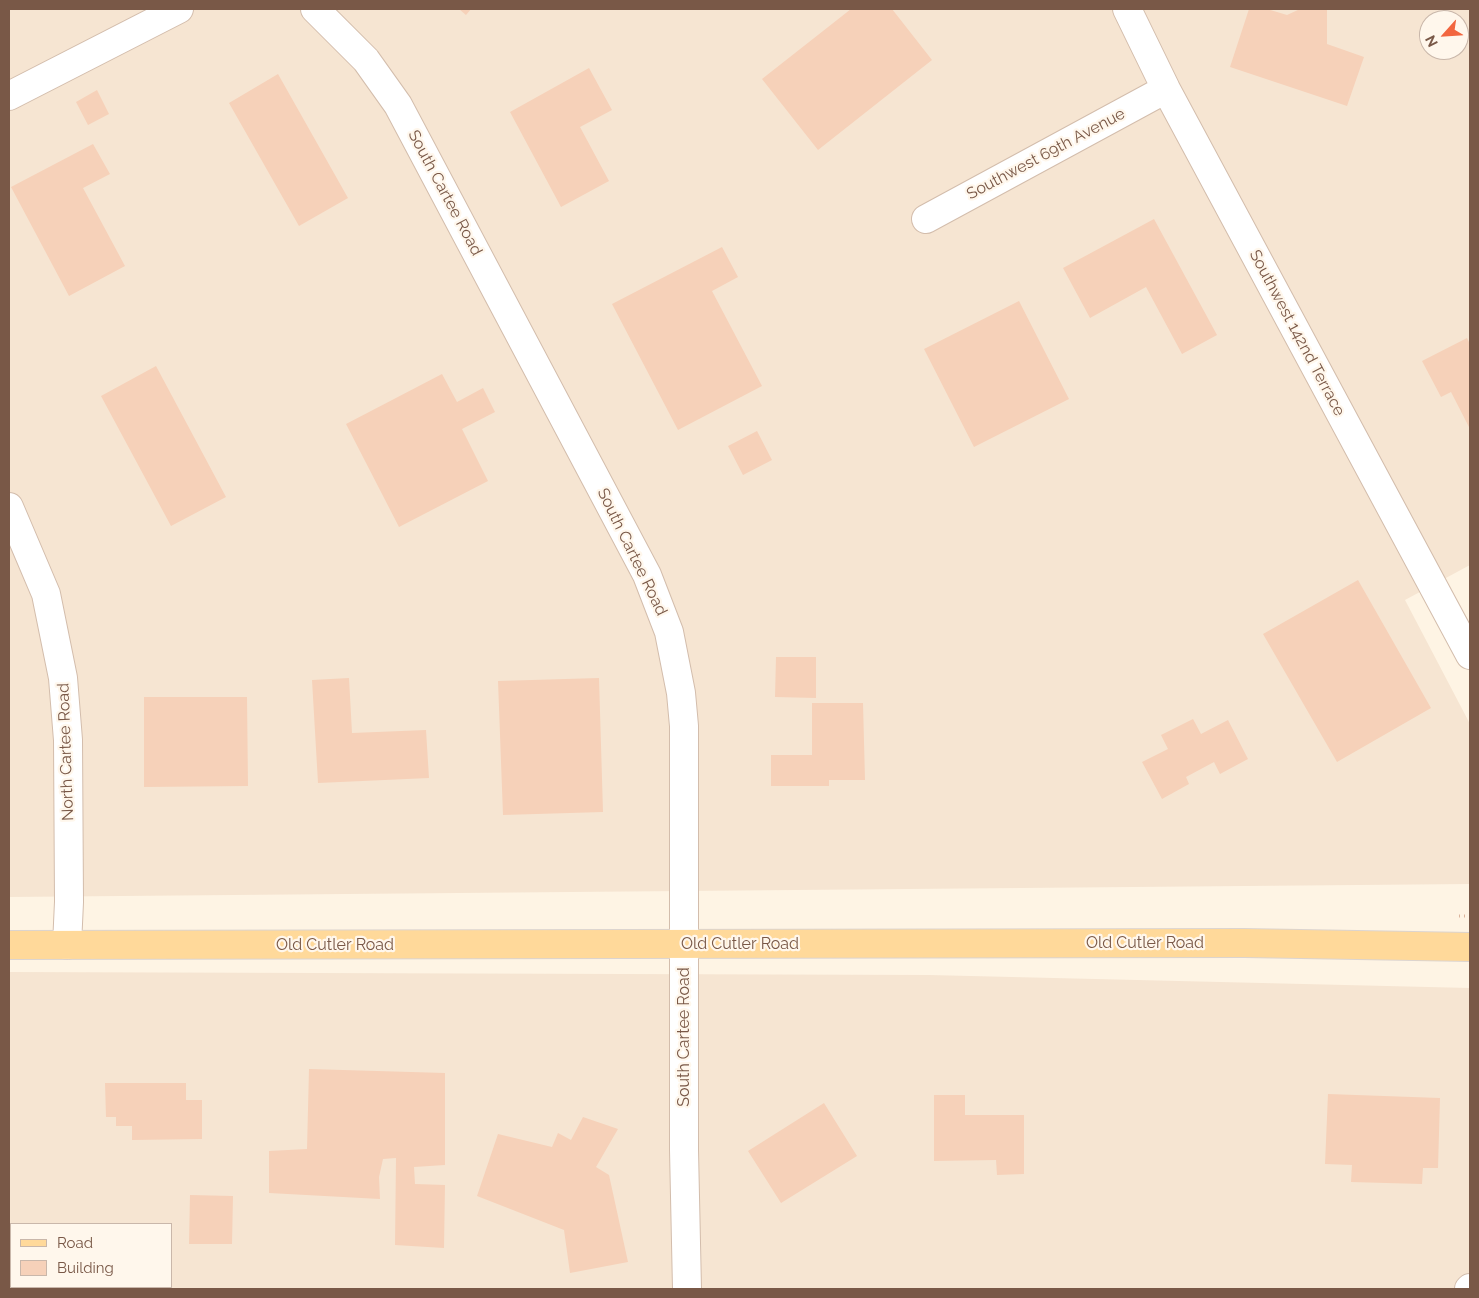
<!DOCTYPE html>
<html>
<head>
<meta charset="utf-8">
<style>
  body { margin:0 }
  #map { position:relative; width:1479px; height:1298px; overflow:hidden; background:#fef4e4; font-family:Raleway,sans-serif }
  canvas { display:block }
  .frame { position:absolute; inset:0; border:10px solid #795847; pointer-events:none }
  .legend { position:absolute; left:10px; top:1223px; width:162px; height:65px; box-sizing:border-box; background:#fff7ec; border:1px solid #c9b7aa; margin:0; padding:6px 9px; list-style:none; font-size:15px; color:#795847 }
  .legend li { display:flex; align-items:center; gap:10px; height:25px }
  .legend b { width:25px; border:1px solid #c9b7aa }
  .north { position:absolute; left:1419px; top:10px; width:50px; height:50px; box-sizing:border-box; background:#fff7ec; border:1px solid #c9b7aa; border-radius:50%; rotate:244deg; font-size:14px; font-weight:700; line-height:20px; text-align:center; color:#795847 }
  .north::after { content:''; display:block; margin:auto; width:18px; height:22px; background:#f2663f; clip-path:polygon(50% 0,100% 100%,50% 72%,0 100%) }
</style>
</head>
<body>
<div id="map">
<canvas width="1479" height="1298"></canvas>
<div class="frame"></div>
<ul class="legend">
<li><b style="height:6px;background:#ffd99a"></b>Road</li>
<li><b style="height:14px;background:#f6d1b9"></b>Building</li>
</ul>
<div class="north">N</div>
</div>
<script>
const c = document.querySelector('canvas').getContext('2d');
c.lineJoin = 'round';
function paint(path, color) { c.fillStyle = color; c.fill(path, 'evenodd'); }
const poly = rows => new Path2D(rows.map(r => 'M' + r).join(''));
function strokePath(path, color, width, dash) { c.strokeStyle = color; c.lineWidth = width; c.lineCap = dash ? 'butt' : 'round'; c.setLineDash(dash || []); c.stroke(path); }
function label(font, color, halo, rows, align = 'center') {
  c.font = font + ' Raleway,sans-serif'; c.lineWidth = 4.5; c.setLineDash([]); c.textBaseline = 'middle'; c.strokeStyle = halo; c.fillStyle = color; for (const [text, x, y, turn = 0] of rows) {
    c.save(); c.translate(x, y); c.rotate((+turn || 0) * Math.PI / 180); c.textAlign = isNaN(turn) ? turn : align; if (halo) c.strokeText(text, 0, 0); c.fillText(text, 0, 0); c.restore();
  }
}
paint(poly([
  [9,9,1470,9,1470,565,1405,600,1470,724,1470,884,9,897],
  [1429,20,1459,20,1459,50,1429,50],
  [9,972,929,975,1470,988,1470,1289,9,1289],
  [11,1224,171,1224,171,1287,11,1287]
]), '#f6e5d2');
paint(poly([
  [459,9,471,9,466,15],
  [851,9,892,9,932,60,818,150,762,79],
  [1249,9,1267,9,1287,15,1300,9,1327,9,1327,44,1364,57,1347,106,1230,67],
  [589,68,612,110,580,127,609,181,561,207,510,112],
  [278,74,348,198,299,226,229,103],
  [97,90,109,114,88,125,76,102],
  [93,144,110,174,83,188,125,266,69,296,11,187],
  [1154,219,1217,335,1182,354,1146,287,1090,318,1063,268],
  [722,247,738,277,712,291,762,386,678,430,612,304],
  [1019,301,1069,399,974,447,924,349],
  [1467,338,1470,344,1470,429,1451,392,1441,397,1422,361],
  [156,366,226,497,171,526,101,396],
  [442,374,457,402,483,388,495,412,462,429,488,481,399,527,346,424],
  [757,431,772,460,743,475,728,446],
  [1358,580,1431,708,1337,762,1263,634],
  [776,657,816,657,816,698,775,697],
  [349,678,352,733,426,730,429,778,318,783,312,680],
  [599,678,603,812,503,815,498,681],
  [144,697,247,697,248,786,144,787],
  [812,703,863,703,865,780,829,780,829,786,771,786,771,755,812,755],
  [1193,719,1201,734,1228,720,1248,759,1220,774,1214,762,1186,777,1189,784,1162,799,1142,762,1168,749,1161,735],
  [309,1069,445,1073,445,1165,414,1167,415,1184,445,1185,444,1248,395,1245,396,1158,383,1159,379,1177,380,1199,269,1193,269,1151,307,1149],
  [105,1083,186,1083,186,1100,202,1100,202,1139,132,1140,132,1126,116,1126,116,1117,106,1117],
  [1328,1094,1440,1098,1438,1168,1423,1168,1422,1184,1351,1182,1352,1165,1325,1164],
  [934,1095,965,1095,965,1115,1024,1115,1024,1174,997,1175,996,1160,934,1161],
  [824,1103,857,1156,781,1203,748,1151],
  [583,1117,618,1129,596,1167,609,1175,628,1262,570,1273,564,1230,477,1196,498,1134,552,1147,558,1133,571,1140],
  [190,1195,233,1196,232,1244,189,1244]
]), '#f6d1b9');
const minor = poly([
  [315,9,366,60,398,105,647,575,669,632,681,693,684,726,684,1150,687,1289],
  [1127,9,1166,89,1470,655],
  [9,96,179,9],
  [926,219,1166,89],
  [9,507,46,594,63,678,68,740,69,902,67,945],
  [1469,1289,1470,1288]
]);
const major = poly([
  [9,945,1244,943,1470,947]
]);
strokePath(minor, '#d3bdac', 30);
strokePath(major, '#dcd4cf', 30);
strokePath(poly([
  [1459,916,1470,916]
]), '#dbb49c', 3, [1, 4]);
strokePath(minor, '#fff', 28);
strokePath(major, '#ffd99a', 28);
label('16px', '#795847', '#fff7ec', [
  ["Southwest 69th Avenue",1046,154,-28],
  ["South Cartee Road",445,193,62],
  ["Southwest 142nd Terrace",1297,333,62],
  ["South Cartee Road",632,552,64],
  ["North Cartee Road",66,752,-92],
  ["Old Cutler Road",1145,943],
  ["Old Cutler Road",740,944],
  ["Old Cutler Road",335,945],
  ["South Cartee Road",684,1037,-90]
]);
</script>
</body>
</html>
